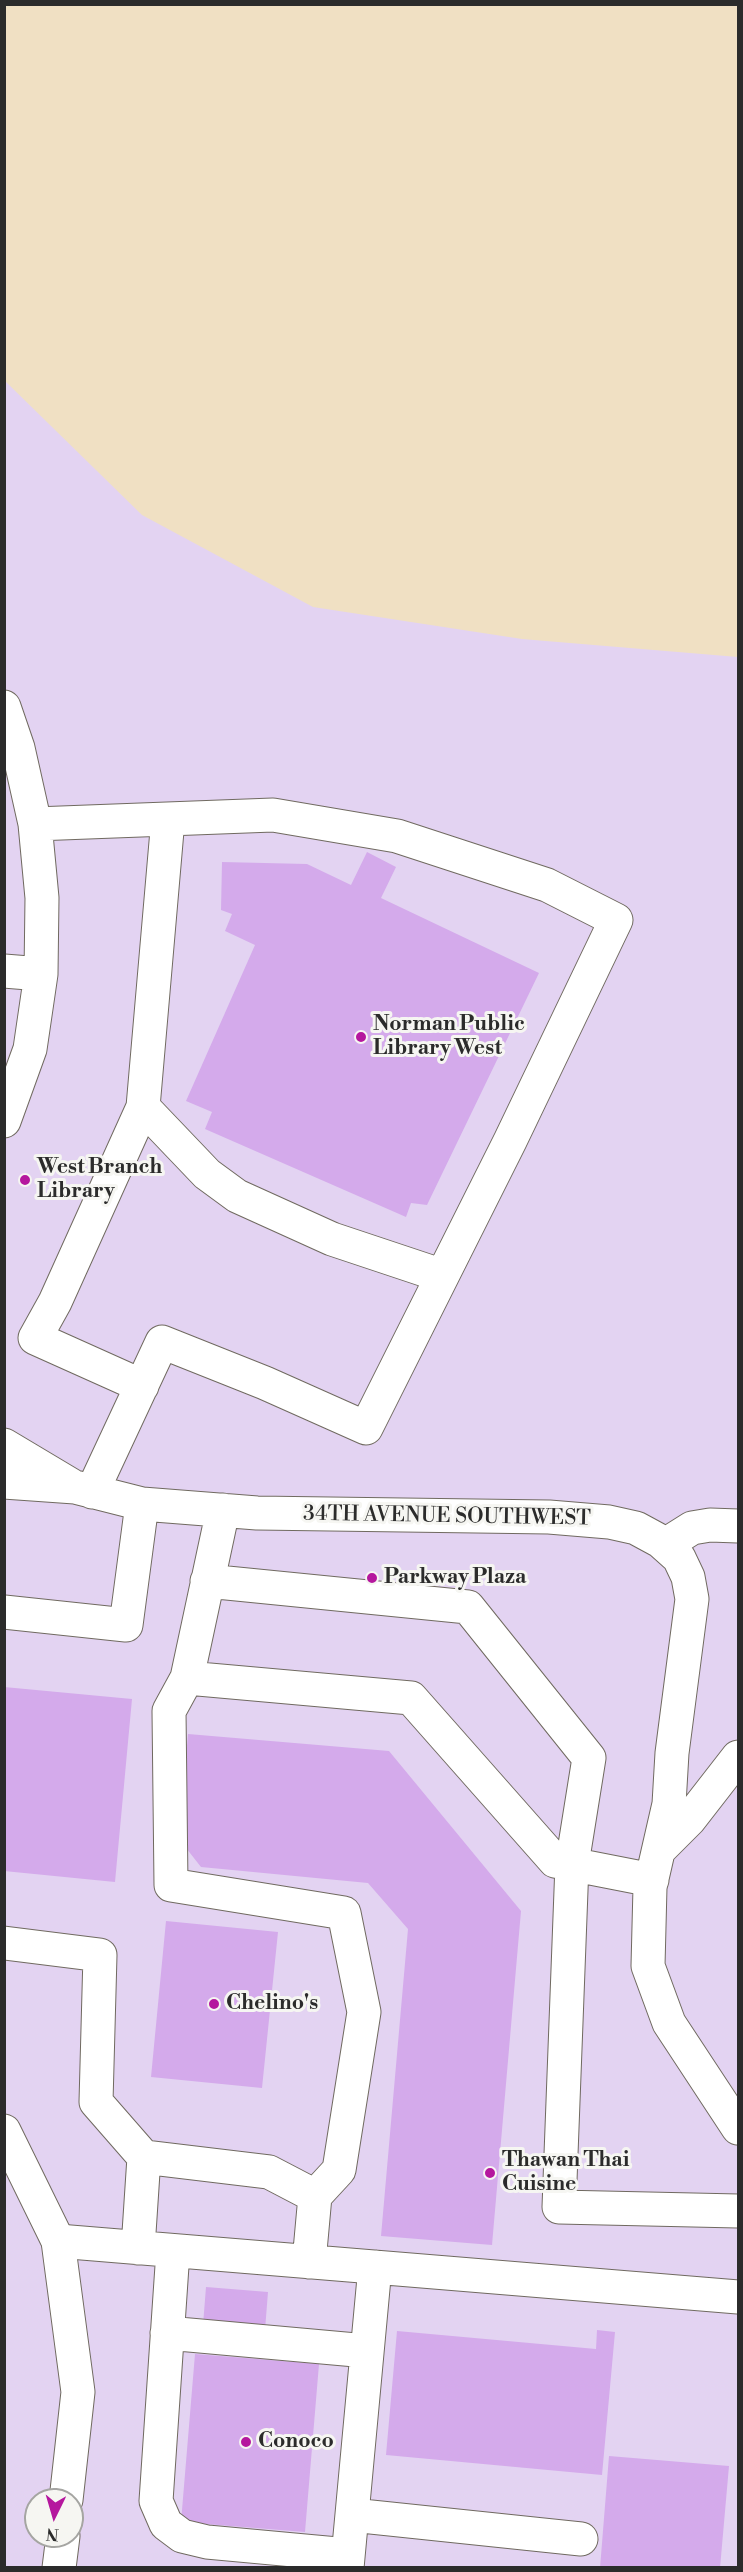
<!DOCTYPE html>
<html>
<head>
<meta charset="utf-8">
<style>
  body { margin:0 }
  #map { position:relative; width:743px; height:2572px; overflow:hidden; background:#f0e0c3; font-family:"Libre Bodoni",serif }
  canvas { display:block }
  .frame { position:absolute; inset:0; border:6px solid #2b2b2b; pointer-events:none }
  .north { position:absolute; left:24px; top:2488px; width:60px; height:60px; box-sizing:border-box; background:#f6f6f2; border:2px solid #a5a5a2; border-radius:50%; rotate:185deg; font-size:16px; font-weight:700; line-height:24px; text-align:center; color:#2b2b2b }
  .north::after { content:''; display:block; margin:auto; width:21px; height:27px; background:#b5179e; clip-path:polygon(50% 0,100% 100%,50% 72%,0 100%) }
</style>
</head>
<body>
<div id="map">
<canvas width="743" height="2572"></canvas>
<div class="frame"></div>
<div class="north">N</div>
</div>
<script>
const c = document.querySelector('canvas').getContext('2d');
c.lineJoin = 'round';
function paint(path, color) { c.fillStyle = color; c.fill(path, 'evenodd'); }
const poly = rows => new Path2D(rows.map(r => 'M' + r).join(''));
function strokePath(path, color, width, dash) { c.strokeStyle = color; c.lineWidth = width; c.lineCap = dash ? 'butt' : 'round'; c.setLineDash(dash || []); c.stroke(path); }
function label(font, color, halo, rows, align = 'center') {
  c.font = font + ' "Libre Bodoni",serif'; c.lineWidth = 6; c.setLineDash([]); c.textBaseline = 'middle'; c.strokeStyle = halo; c.fillStyle = color; for (const [text, x, y, turn = 0] of rows) {
    c.save(); c.translate(x, y); c.rotate((+turn || 0) * Math.PI / 180); c.textAlign = isNaN(turn) ? turn : align; if (halo) c.strokeText(text, 0, 0); c.fillText(text, 0, 0); c.restore();
  }
}
paint(poly([
  [4,380,142,515,313,607,522,639,738,657,738,2567,5,2567],
  [36,2500,72,2500,72,2536,36,2536]
]), '#e3d3f2');
paint(poly([
  [367,852,396,867,381,898,539,973,427,1205,411,1203,406,1217,205,1129,212,1112,186,1101,255,945,225,931,232,914,221,910,222,862,307,864,351,885],
  [4,1687,132,1699,115,1882,4,1871],
  [188,1734,389,1751,521,1911,492,2245,381,2236,408,1929,368,1883,201,1867,179,1839],
  [166,1921,278,1932,262,2088,151,2077],
  [206,2287,268,2292,265,2330,203,2325],
  [597,2330,615,2332,602,2475,386,2455,397,2331,596,2349],
  [195,2354,319,2364,305,2532,181,2522],
  [609,2456,729,2466,720,2568,600,2568]
]), '#d4aaeb');
const minor = poly([
  [4,707,18,748,35,824,42,898,41,974,30,1049,4,1121],
  [35,824,273,815,397,836,547,885,616,920,510,1141,366,1428,265,1383,162,1342,92,1492],
  [4,971,41,974],
  [143,1107,207,1174,237,1196,332,1239,440,1275],
  [142,1386,35,1338,55,1302,143,1107,168,819],
  [4,1445,71,1485],
  [4,1482,75,1487,142,1504,257,1513,549,1517,609,1522,636,1528,660,1541,679,1558,688,1577,692,1599,672,1753,669,1804,650,1887,648,1966,669,2023,738,2128],
  [223,1510,187,1678,411,1698,555,1861,652,1880],
  [665,1545,692,1528,710,1525,738,1526],
  [207,1581,468,1607,589,1758,572,1864,559,2207,738,2211],
  [4,1612,126,1625,142,1504],
  [187,1678,169,1711,171,1885,344,1913,364,2012,339,2170,315,2196,309,2262],
  [660,1849,689,1820,738,1757],
  [4,1943,100,1955,96,2102,144,2157],
  [58,2241,738,2297],
  [138,2248,144,2157,269,2172,315,2196],
  [173,2251,156,2501,166,2524,182,2536,207,2542,348,2555],
  [167,2333,367,2351],
  [352,2515,581,2539],
  [347,2568,375,2267]
]);
const major = poly([
  [4,2131,58,2241,78,2392,66,2500],
  [59,2568,63,2536]
]);
strokePath(minor, '#706a60', 35);
strokePath(major, '#706a60', 35);
strokePath(minor, '#fff', 33);
strokePath(major, '#fff', 33);
for (const [x, y, r, color] of [
  [361,1037,6,"#b5179e"],
  [25,1180,6,"#b5179e"],
  [372,1578,6,"#b5179e"],
  [214,2004,6,"#b5179e"],
  [490,2173,6,"#b5179e"],
  [246,2442,6,"#b5179e"]
]) { const dot = new Path2D(); dot.arc(x, y, r, 0, 2 * Math.PI); c.fillStyle = color; c.fill(dot); strokePath(dot, '#f6f6f2', 2); }
label('bold 21px', '#2b2b2b', '#f6f6f2', [
  ["Norman Public",373,1025],
  ["Library West",373,1049],
  ["West Branch",37,1168],
  ["Library",37,1192],
  ["Parkway Plaza",384,1578],
  ["Chelino's",226,2004],
  ["Thawan Thai",502,2161],
  ["Cuisine",502,2185],
  ["Conoco",258,2442]
], 'left');
label('21px', '#2b2b2b', '#f6f6f2', [
  ["34TH AVENUE SOUTHWEST",447,1517,1]
]);
</script>
</body>
</html>
